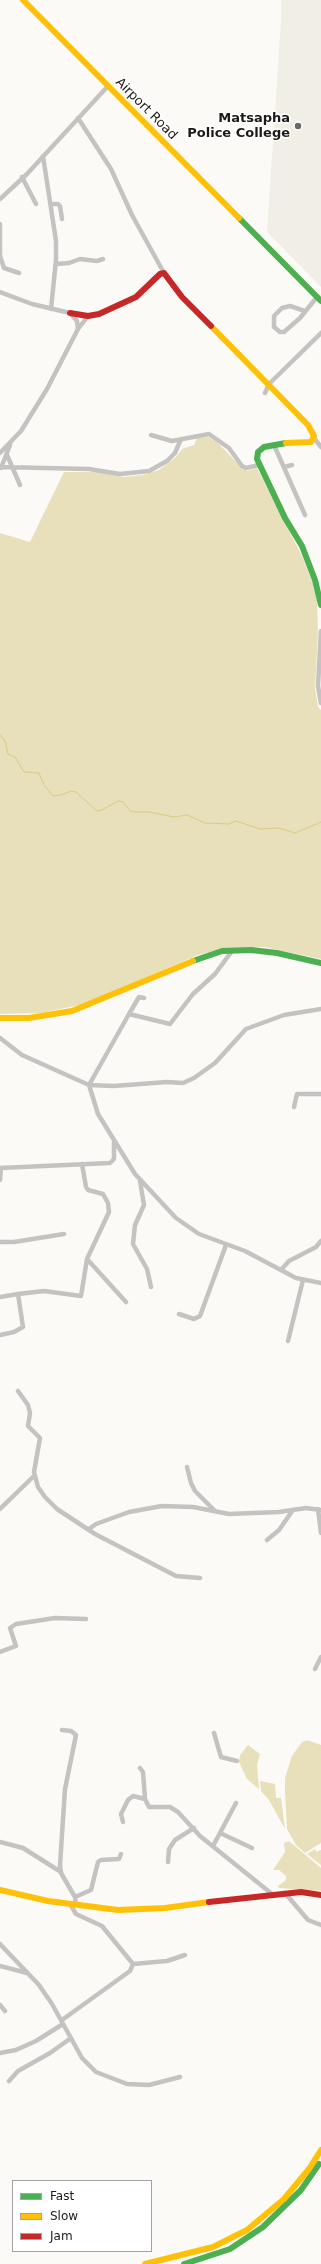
<!DOCTYPE html>
<html>
<head>
<meta charset="utf-8">
<style>
  body { margin:0 }
  #map { position:relative; width:321px; height:2264px; overflow:hidden; background:#fbfaf7; font-family:"DejaVu Sans",sans-serif }
  canvas { display:block }
  .legend { position:absolute; left:12px; top:2180px; width:140px; height:72px; box-sizing:border-box; background:#fff; border:1px solid #a4a3a3; margin:0; padding:5px 7px; list-style:none; font-size:12px; color:#1b1a18 }
  .legend li { display:flex; align-items:center; gap:8px; height:20px }
  .legend b { width:20px; border:1px solid #a4a3a3 }
</style>
</head>
<body>
<div id="map">
<canvas width="321" height="2264"></canvas>
<ul class="legend">
<li><b style="height:5px;background:#4caf50"></b>Fast</li>
<li><b style="height:5px;background:#ffc107"></b>Slow</li>
<li><b style="height:5px;background:#c62828"></b>Jam</li>
</ul>
</div>
<script>
const c = document.querySelector('canvas').getContext('2d');
c.lineJoin = 'round';
function paint(path, color) { c.fillStyle = color; c.fill(path, 'evenodd'); }
const poly = rows => new Path2D(rows.map(r => 'M' + r).join(''));
function strokePath(path, color, width, dash) { c.strokeStyle = color; c.lineWidth = width; c.lineCap = dash ? 'butt' : 'round'; c.setLineDash(dash || []); c.stroke(path); }
function label(font, color, halo, rows, align = 'center') {
  c.font = font + ' "DejaVu Sans",sans-serif'; c.lineWidth = 3; c.setLineDash([]); c.textBaseline = 'middle'; c.strokeStyle = halo; c.fillStyle = color; for (const [text, x, y, turn = 0] of rows) {
    c.save(); c.translate(x, y); c.rotate((+turn || 0) * Math.PI / 180); c.textAlign = isNaN(turn) ? turn : align; if (halo) c.strokeText(text, 0, 0); c.fillText(text, 0, 0); c.restore();
  }
}
paint(poly([
  [281,0,321,0,321,287,267,232,281,21]
]), '#f0eee5');
paint(poly([
  [209,437,216,441,243,469,247,471,257,468,302,556,312,581,317,600,318,634,315,688,318,707,321,710,321,959,264,947,221,949,198,955,84,1004,41,1013,0,1014,0,533,30,542,64,472,101,472,123,477,143,475,159,470,176,457,182,449,194,445,197,438],
  [307,1740,321,1745,321,1843,305,1853,296,1845,287,1829,285,1793,285,1778,292,1756,302,1742],
  [248,1745,260,1754,257,1765,259,1789,247,1779,239,1762,240,1755],
  [260,1781,275,1784,276,1798,281,1798,285,1829,269,1800,261,1791],
  [289,1841,321,1868,321,1891,279,1888,278,1886,286,1880,286,1876,279,1870,273,1870,285,1852,284,1843],
  [315,1849,316,1852,321,1850,321,1865,307,1854]
]), '#e8e0ba');
strokePath(poly([
  [0,735,5,741,8,754,15,757,24,772,39,773,44,785,53,796,61,795,71,791,76,792,97,811,102,810,118,801,123,802,130,811,135,812,149,812,174,817,187,815,205,823,229,824,236,821,260,829,279,828,295,833,321,822]
]), '#d9cb83', 1);
strokePath(poly([
  [78,118,111,169,132,215,164,273],
  [43,156,56,241,56,260,51,309],
  [22,177,36,204],
  [0,199,27,174,108,86],
  [51,204,58,204,60,206,62,219],
  [0,224,0,256,4,268,19,273],
  [56,264,69,263,80,259,97,261,103,259],
  [0,292,32,304,70,313,77,321,78,329],
  [305,311,290,306,282,308,274,316,274,327,280,332,284,332,300,318,317,297],
  [265,393,269,384,321,333],
  [151,435,172,441,209,434,229,448,242,466,246,468,259,465],
  [314,438,321,447],
  [274,445,305,515],
  [0,453,21,431,47,389,78,329,88,316],
  [7,455,20,485],
  [0,467,89,469,120,474,149,471,167,461,175,453,181,439],
  [284,467,292,465],
  [1,468,10,445],
  [321,631,318,686,321,703],
  [144,998,139,997,129,1014,170,1024,193,994,215,974,232,951],
  [0,1038,22,1055,89,1085,114,1086,167,1082,183,1083,194,1078,215,1063,246,1029,284,1015,321,1009],
  [89,1085,98,1114,135,1174,176,1218,199,1234,245,1251,296,1278,321,1283],
  [89,1085,129,1014],
  [294,1107,297,1094,321,1094],
  [82,1164,86,1187,88,1190,103,1194,108,1203,109,1212,87,1259,126,1302],
  [0,1168,110,1163,114,1159,114,1142],
  [0,1180,1,1168],
  [140,1181,144,1205,135,1225,133,1244,147,1269,151,1287],
  [0,1242,14,1242,64,1234],
  [281,1270,289,1261,316,1247,321,1241],
  [18,1294,44,1291,81,1296,87,1259],
  [0,1297,18,1294,23,1327,14,1332,0,1335],
  [179,1314,194,1319,200,1316,226,1245],
  [288,1341,303,1280],
  [18,1391,28,1405,30,1413,28,1426,40,1438,34,1472,38,1487,45,1497,57,1509,95,1534,176,1576,200,1578],
  [187,1467,191,1483,195,1491,215,1511],
  [0,1509,34,1476],
  [318,1509,321,1533],
  [89,1529,96,1524,129,1512,162,1506,193,1507,229,1514,279,1512,306,1508,321,1510],
  [267,1540,279,1530,293,1510],
  [0,1652,16,1646,10,1628,16,1624,55,1618,86,1619],
  [315,1669,321,1657],
  [62,1730,71,1731,76,1735,65,1789,60,1865,61,1873,75,1897,76,1905],
  [214,1733,221,1757,237,1761],
  [140,1768,143,1772,145,1799,149,1807,170,1807,178,1812,200,1836,272,1894],
  [123,1822,121,1814,128,1800,133,1796,145,1799],
  [220,1833,252,1848],
  [0,1842,23,1848,61,1872],
  [213,1846,236,1803],
  [168,1862,169,1849,175,1840,194,1828],
  [285,1893,308,1920,321,1925],
  [75,1897,91,1890,98,1862,101,1860,119,1859,121,1854],
  [0,1944,39,1985,52,2004,82,2058,96,2072,127,2084,149,2085,180,2077],
  [133,1964,167,1961,185,1955],
  [0,1966,27,1973],
  [0,2005,5,2011],
  [62,2020,130,1971,133,1964,102,1926,76,1914,70,1904],
  [0,2053,16,2050,36,2041,63,2024],
  [9,2081,18,2071,50,2053,71,2038]
]), '#c4c3c1', 4.5);
strokePath(poly([
  [239,218,321,301],
  [286,443,264,447,258,452,257,459,285,518,302,546,315,580,321,605],
  [193,961,222,951,251,950,277,953,321,963],
  [184,2264,230,2249,263,2227,301,2190,319,2164]
]), '#4caf50', 6);
strokePath(poly([
  [23,0,239,218],
  [211,326,308,425,314,436,311,442,286,443],
  [0,1018,29,1018,72,1011,193,961],
  [0,1890,48,1901,118,1910,165,1908,209,1902],
  [145,2264,213,2247,247,2230,284,2199,309,2169,321,2150]
]), '#ffc107', 6);
strokePath(poly([
  [70,313,88,316,99,314,136,297,160,274,164,273,182,297,211,326],
  [209,1902,301,1892,321,1895]
]), '#c62828', 6);
for (const [x, y, r, color] of [
  [298,126,4,"#696866"]
]) { const dot = new Path2D(); dot.arc(x, y, r, 0, 2 * Math.PI); c.fillStyle = color; c.fill(dot); strokePath(dot, '#fff', 1.5); }
label('13px', '#1b1a18', '#fff', [
  ["Airport Road",146,109,45]
]);
label('bold 13px', '#1b1a18', '#fff', [
  ["Matsapha",290,119],
  ["Police College",290,134]
], 'right');
</script>
</body>
</html>
